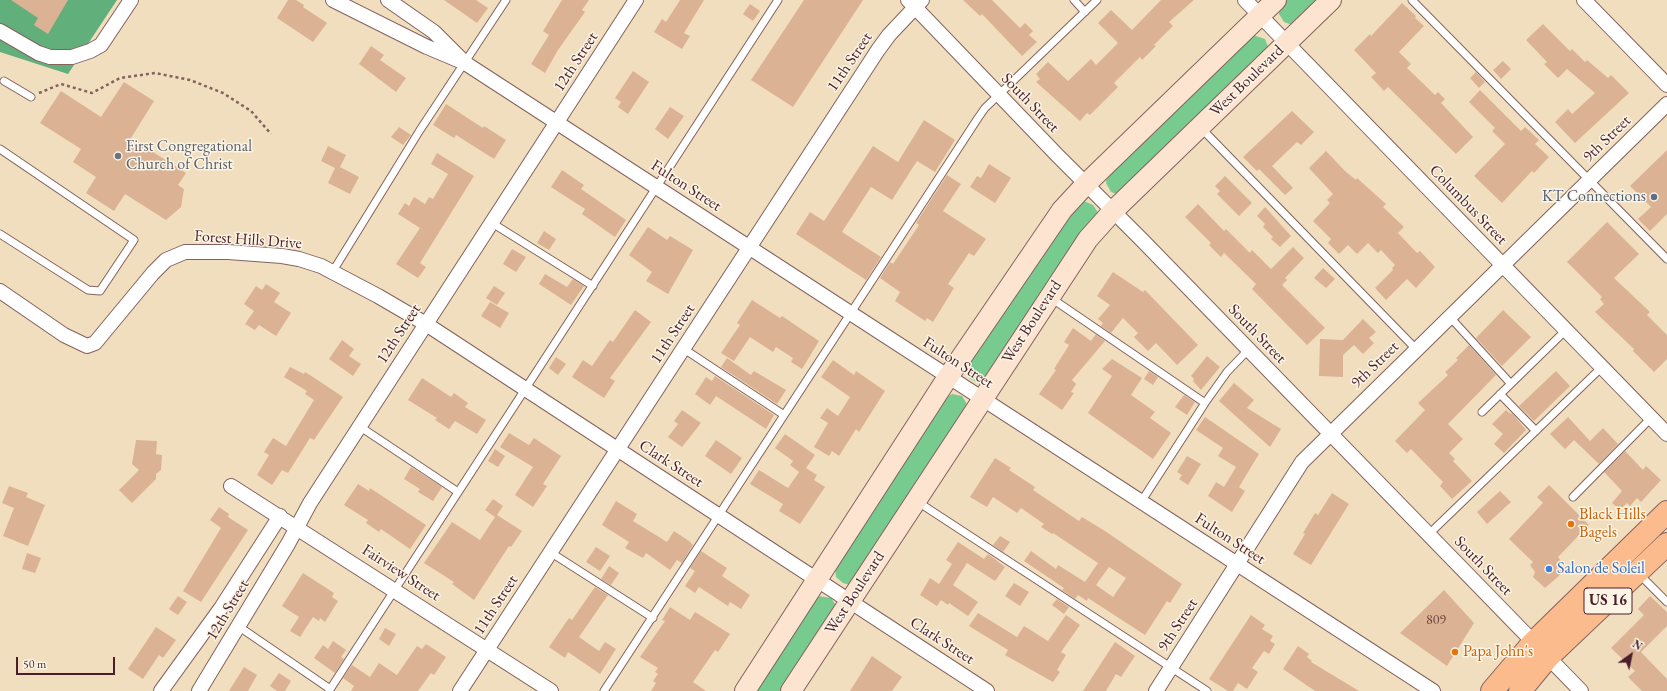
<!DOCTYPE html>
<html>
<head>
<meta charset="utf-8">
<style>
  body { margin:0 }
  #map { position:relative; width:1667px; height:691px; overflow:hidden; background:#f1debe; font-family:"EB Garamond",serif }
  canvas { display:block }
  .north { position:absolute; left:1611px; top:635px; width:40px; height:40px; -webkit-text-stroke:3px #fcf5e5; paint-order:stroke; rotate:33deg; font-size:11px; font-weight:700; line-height:16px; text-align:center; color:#4a1f2b }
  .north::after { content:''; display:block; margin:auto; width:14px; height:18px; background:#4a1f2b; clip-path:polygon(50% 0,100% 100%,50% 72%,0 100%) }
  .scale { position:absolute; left:16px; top:657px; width:99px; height:18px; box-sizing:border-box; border:2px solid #4a1f2b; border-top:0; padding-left:5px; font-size:12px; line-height:14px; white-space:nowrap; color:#4a1f2b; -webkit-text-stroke:3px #fcf5e5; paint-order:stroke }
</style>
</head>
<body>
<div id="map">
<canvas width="1667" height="691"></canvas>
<div class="north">N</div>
<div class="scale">50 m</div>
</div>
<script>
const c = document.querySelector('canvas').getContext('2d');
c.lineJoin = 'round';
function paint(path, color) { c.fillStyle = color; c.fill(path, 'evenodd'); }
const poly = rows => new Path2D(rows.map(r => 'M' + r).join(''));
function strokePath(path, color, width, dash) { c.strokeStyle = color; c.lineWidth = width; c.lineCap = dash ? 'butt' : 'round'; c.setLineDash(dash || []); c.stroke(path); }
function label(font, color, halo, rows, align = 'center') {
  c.font = font + ' "EB Garamond",serif'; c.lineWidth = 3; c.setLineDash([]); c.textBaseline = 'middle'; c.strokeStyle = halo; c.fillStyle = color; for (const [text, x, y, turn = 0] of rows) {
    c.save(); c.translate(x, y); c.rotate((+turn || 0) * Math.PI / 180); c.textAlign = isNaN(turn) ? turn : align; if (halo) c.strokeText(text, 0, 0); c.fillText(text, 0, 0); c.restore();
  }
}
paint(poly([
  [1285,0,1324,0,1292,25,1284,22,1279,14,1280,7],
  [1253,35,1265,39,1269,49,1119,195,1111,192,1106,183,1107,177],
  [1084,201,1093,205,1099,214,987,380,977,382,970,379,966,367,1058,225],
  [952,394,962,396,968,406,850,585,843,583,836,577,835,568,947,397],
  [818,596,831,598,837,607,786,691,753,691]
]), '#77cb8f');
paint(poly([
  [0,0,117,0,68,74,0,52]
]), '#61af7a');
paint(poly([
  [11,0,68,0,48,34,34,25,38,18],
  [288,0,296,0,304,5,303,7,327,23,313,42,277,18],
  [444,0,476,0,488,8,477,23],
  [562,0,589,0,582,10,585,12,558,50,545,73,531,64,549,35,543,31],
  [680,0,704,0,684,33,690,36,682,49,654,32,662,19,666,22],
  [804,0,863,0,793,107,751,80],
  [963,0,992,0,1020,28,1025,23,1033,31,1029,35,1037,42,1022,56,982,14,980,16],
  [1161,0,1194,0,1169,22,1173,26,1154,45,1156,46,1142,60,1140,57,1114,83,1118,87,1090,115,1087,113,1080,121,1036,82,1040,79,1036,74,1048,62,1068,81,1091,59,1096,65,1118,43,1098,23,1111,10,1132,30],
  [1402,3,1416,16,1415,18,1424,26,1399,52,1411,64,1407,68,1435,95,1438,92,1445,99,1441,103,1473,137,1456,154,1388,87,1384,91,1371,77,1376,73,1354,50,1370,34,1371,36],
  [750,4,760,11,753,21,743,14],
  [1543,24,1570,51,1572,49,1585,62,1587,60,1608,78,1611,75,1629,93,1575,143,1555,122,1568,109,1572,114,1595,93,1567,69,1558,78,1544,64,1547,62,1526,40],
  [371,46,384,55,380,60,406,78,396,92,359,64],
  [1503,61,1511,69,1501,79,1493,70],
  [633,71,649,82,628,114,618,107,621,102,615,98],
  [1476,72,1485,82,1479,88,1470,78],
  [124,82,154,101,131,138,186,173,178,185,184,189,181,207,166,220,125,194,114,211,86,193,96,177,73,162,81,149,40,123,61,91,101,117],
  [1480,90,1521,131,1525,127,1539,140,1535,144,1549,157,1534,173,1532,171,1502,203,1474,176,1505,144,1492,131,1495,128,1469,102],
  [446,104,483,128,484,126,506,140,494,159,456,135,454,138,433,125],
  [670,107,684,116,668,139,655,129],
  [1292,111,1314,132,1301,145,1297,142,1272,166,1293,188,1285,195,1259,169,1257,171,1243,157],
  [924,120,955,140,935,172,917,161,892,200,871,187,842,232,881,257,866,280,796,234,810,212,824,221,873,146,898,162],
  [399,127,411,135,403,145,391,137],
  [328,146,346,155,340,167,359,177,350,194,328,183,335,168,321,161],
  [1667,150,1667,214,1650,231,1638,219,1651,207,1630,186],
  [1326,151,1345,171,1356,180,1357,178,1386,204,1383,207,1404,227,1398,233,1417,253,1420,251,1435,267,1416,288,1407,279,1386,300,1375,288,1393,270,1392,268,1395,265,1381,250,1378,253,1368,243,1357,254,1348,245,1339,254,1328,243,1331,239,1313,221,1330,203,1327,200,1333,194,1309,168],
  [437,153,474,176,420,263,426,267,418,278,396,264,420,228,398,214,405,203,409,206,414,197,425,204,429,197,433,199,448,174,431,164],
  [989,164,1011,178,995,203,970,187,977,176,981,178],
  [562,170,584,185,581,189,626,220,615,237,582,214,585,209,551,187],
  [947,175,961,184,943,211,986,239,974,256,969,253,948,284,954,288,933,322,927,318,925,321,895,301,900,292,880,278,890,262,893,264,919,225,916,223],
  [1225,176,1252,203,1239,216,1217,194,1220,191,1215,186],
  [1198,204,1224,231,1226,229,1250,253,1252,250,1271,269,1293,247,1304,258,1285,278,1287,280,1282,285,1325,328,1307,345,1252,289,1256,284,1224,253,1221,257,1209,245,1211,243,1185,217],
  [1265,207,1291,236,1280,247,1271,239,1273,237,1263,227,1265,224,1257,216],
  [1607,222,1639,254,1614,278,1650,312,1647,315,1667,335,1667,359,1654,372,1633,351,1634,349,1595,312,1604,304,1600,299,1602,297,1567,262],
  [648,227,667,240,670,236,693,250,668,294,646,281,652,272,629,255],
  [544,231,556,239,549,250,537,243],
  [512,249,526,257,516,272,503,264],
  [1323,268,1335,279,1326,288,1314,278],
  [1113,272,1143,292,1145,290,1198,345,1177,365,1156,343,1148,351,1134,337,1138,333,1123,318,1111,333,1101,326,1103,323,1098,319,1110,305,1097,296],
  [545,274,567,287,573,279,584,286,571,305,539,284],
  [266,284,280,293,274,302,291,313,276,336,259,325,255,330,245,324,254,311,244,304,256,286,262,290],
  [494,286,505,293,497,305,486,298],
  [752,300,780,318,782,316,819,341,802,369,791,362,793,358,776,347,773,352,750,337,734,361,721,353,740,325,737,323],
  [490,302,509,313,500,328,481,316],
  [635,310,651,322,610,378,615,381,604,398,572,377,583,360,592,366,610,340,613,342],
  [1503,310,1531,337,1502,366,1476,338],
  [1363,319,1376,332,1369,338,1374,343,1363,354,1354,345,1343,355,1343,377,1319,376,1320,339,1343,340],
  [1073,328,1091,341,1096,334,1105,341,1072,380,1076,384,1071,392,1074,393,1062,410,1039,394,1056,370,1054,369,1069,345,1064,342],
  [342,340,354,349,349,356,361,364,353,376,329,359],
  [1469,345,1496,375,1448,424,1463,439,1449,453,1455,459,1453,461,1472,481,1452,499,1440,486,1443,482,1411,449,1407,453,1395,441,1425,410,1418,403,1448,375,1445,372,1458,360,1456,358],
  [1207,356,1220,367,1201,390,1193,381,1194,379,1191,376],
  [556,357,566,364,558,375,549,368],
  [727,358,751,375,754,371,786,390,777,404,721,367],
  [1112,359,1142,378,1131,395,1155,412,1150,418,1171,433,1153,459,1088,413,1112,376,1102,369],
  [833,360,854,375,856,371,885,391,859,432,856,429,839,456,832,451,829,456,814,447,828,423,820,418,827,408,838,416,850,397,821,377],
  [290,367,304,374,305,372,313,377,343,397,314,440,310,438,288,473,282,470,272,485,257,475,269,455,264,452,273,438,286,446,314,400,305,394,307,391,284,377],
  [1149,371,1158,377,1153,385,1144,379],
  [1556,371,1570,386,1534,421,1519,406],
  [715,376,774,415,766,429,716,396,710,405,695,394,706,377,712,381],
  [422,378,451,397,454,393,468,403,465,407,486,420,477,434,455,421,449,429,435,420,437,418,408,400],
  [1234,383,1254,400,1247,408,1281,429,1270,447,1219,401],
  [1184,395,1195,402,1187,415,1175,407],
  [682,410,701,423,682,447,668,437,678,424,674,421],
  [1506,410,1511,414,1512,413,1526,430,1504,453,1494,444,1503,434,1492,424],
  [1205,417,1259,454,1239,487,1245,491,1232,512,1208,496,1216,482,1224,487,1236,467,1218,456,1223,448,1196,430],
  [1568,417,1590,441,1603,428,1618,444,1599,464,1574,440,1565,449,1550,434],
  [509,433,529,445,534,438,561,456,543,484,547,486,533,507,515,495,533,467,500,447],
  [785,434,815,455,806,468,817,475,814,480,825,487,800,524,779,511,783,504,750,484,759,470,788,488,799,472,790,465,793,461,775,448],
  [136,440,157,441,156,454,162,455,161,470,156,474,156,479,132,503,119,490,139,470,132,464],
  [716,440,742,458,731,474,705,456],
  [495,449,505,456,498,467,488,461],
  [1625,451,1643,470,1646,466,1661,480,1641,502,1637,498,1630,506,1627,503,1620,510,1612,503,1622,491,1604,472],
  [1187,456,1201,464,1188,485,1179,479,1182,475,1177,472],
  [995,458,1011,468,1009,470,1035,487,1033,490,1079,521,1082,517,1105,531,1182,584,1170,603,1167,601,1145,635,1088,598,1087,601,1078,595,1075,599,1062,590,1064,588,1024,561,1031,551,1056,569,1058,565,1085,582,1098,563,1053,533,1052,534,1041,527,1044,524,1021,508,1017,513,993,497,987,507,970,497],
  [1109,567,1126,578,1113,597,1096,585],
  [411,467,442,487,433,501,418,492,420,489,404,479],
  [358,484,369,491,370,488,426,525,410,549,381,529,379,532,366,523,368,520,344,505],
  [1549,485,1589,525,1558,557,1567,569,1545,588,1533,577,1535,572,1530,565,1533,562,1509,539,1543,503,1537,497],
  [9,486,28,493,26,497,45,505,28,546,3,536,14,508,2,503],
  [1500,491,1511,502,1487,524,1477,512],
  [1332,493,1349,504,1311,565,1293,554,1305,534,1303,533,1315,513,1318,515],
  [493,499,503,506,497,515,522,531,511,547,509,546,474,600,452,584,454,582,424,563,452,522,480,540,495,517,485,510],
  [616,501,637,514,633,521,667,542,674,531,689,541,693,545,682,563,677,560,670,570,646,553,643,558,625,548,629,542,602,525],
  [219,507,229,514,228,517,248,530,201,602,183,591,221,528,210,520],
  [1000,536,1010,542,1003,552,993,545],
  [958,542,984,559,988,554,1005,567,995,581,967,563,953,585,978,602,968,616,949,603,948,605,941,600,937,606,920,595,930,578,939,584,952,564,946,560],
  [596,547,610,556,600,571,586,562],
  [701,551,727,568,722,576,750,595,741,609,730,602,728,606,699,587,695,593,685,586,695,571,690,568],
  [27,553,41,558,35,573,22,569],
  [609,566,619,573,611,585,601,579],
  [303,573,334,593,332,597,338,601,325,622,320,618,319,621,313,617,300,637,290,631,299,617,282,606],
  [1014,583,1029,592,1020,606,1005,596],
  [595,587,608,595,579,637,599,651,605,642,616,649,600,674,568,652,565,658,549,647,569,618,572,620],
  [1444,590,1474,623,1447,666,1400,633],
  [178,596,187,602,178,615,169,609],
  [1650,596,1667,612,1667,626,1641,652,1667,679,1667,691,1642,691,1628,677,1635,671,1611,648,1644,615,1638,609],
  [1057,599,1069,607,1064,614,1052,605],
  [670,607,690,620,695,612,730,634,718,652,715,650,693,682,706,691,651,691,656,683,653,681,658,674,655,672,658,668,640,657,665,621,662,620],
  [978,613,1017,637,1024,626,1048,641,1066,615,1080,625,1061,652,1066,655,1057,670,1060,672,1053,682,1005,655,1008,650,969,626],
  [1251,615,1265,625,1262,629,1273,636,1270,641,1275,644,1269,654,1264,651,1252,668,1258,672,1247,689,1238,683,1233,691,1228,691,1209,679],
  [156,627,176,640,163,658,159,655,143,679,128,669],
  [385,628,396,634,389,646,379,639],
  [333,641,346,650,341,657,344,659,335,673,314,658,323,645,328,649],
  [1115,642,1135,656,1121,677,1116,674,1106,691,1083,691],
  [426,644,446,657,434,675,431,673,418,691,351,691,354,686,343,678,352,665,370,677,379,663,397,675,417,646,422,649],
  [1298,646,1309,654,1307,657,1312,661,1311,662,1359,691,1315,691,1283,669],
  [872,656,902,677,892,691,850,691],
  [244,667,257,675,248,691,229,691],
  [279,673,291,681,285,691,277,691,270,686]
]), '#dbb394');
const lane = poly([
  [1074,0,1085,12],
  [1412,0,1667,259],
  [4,81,31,97],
  [1201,128,1416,349],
  [0,149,134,240,100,291,88,290,0,234],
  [492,223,593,286],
  [333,271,420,130,506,0],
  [1051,298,1205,403,1227,372,1248,350],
  [1449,316,1511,384],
  [684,349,784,415],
  [1500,394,1536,431],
  [1482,412,1566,330],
  [359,426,458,492],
  [1573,497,1651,418],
  [918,502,1207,691],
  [1141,502,1205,403],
  [1429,534,1602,367],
  [550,552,653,618],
  [1639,574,1667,602],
  [238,626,330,689],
  [329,691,778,0],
  [604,691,978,118,985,108,1097,0]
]);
const street = poly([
  [333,0,427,47,465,63,1433,691],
  [388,0,434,32,463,61],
  [908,0,1057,155,1142,240,1581,691],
  [1245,0,1667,434],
  [1584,0,1667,85],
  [0,31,38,53,50,57,72,57,90,51,101,45,131,0],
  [0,291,64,335,87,346,95,343,153,273,166,260,185,252,228,252,282,256,299,259,321,266,378,296,426,324,987,691],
  [231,486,551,691],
  [161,691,221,608,280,516],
  [199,691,288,544,310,503,636,0],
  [460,691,878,50,889,35,922,0],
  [1156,691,1302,462,1667,104]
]);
const secondary = poly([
  [745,691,948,377,1062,210,1086,184,1276,0],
  [791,691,1088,239,1113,211,1331,0]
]);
const highway = poly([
  [1492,691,1533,643,1667,512],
  [1520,691,1548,657,1667,544]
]);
strokePath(lane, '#84625e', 9);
strokePath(street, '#84625e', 16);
strokePath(secondary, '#84625e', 22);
strokePath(highway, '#84625e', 24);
strokePath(poly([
  [39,93,61,84,92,93,120,78,155,73,190,80,223,93,251,111,271,134]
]), '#84625e', 2.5, [3, 3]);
strokePath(lane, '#fff', 7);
strokePath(street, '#fff', 14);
strokePath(secondary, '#fde4d1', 20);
strokePath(highway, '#fbbb8c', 22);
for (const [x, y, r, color] of [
  [118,156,4,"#6b7280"],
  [1654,197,4,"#5c6f8a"],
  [1571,524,4,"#e8710a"],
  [1549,569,4,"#3f7fe0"],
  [1455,652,4,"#e8710a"]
]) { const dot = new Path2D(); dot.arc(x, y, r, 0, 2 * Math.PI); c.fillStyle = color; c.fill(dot); strokePath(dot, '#fcf5e5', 1.5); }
label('14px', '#6e4445', null, [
  ["809",1436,620]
]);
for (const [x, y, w] of [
  [1608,601,48]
]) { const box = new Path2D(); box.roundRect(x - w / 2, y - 13, w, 26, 3); c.fillStyle = '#fcf5e5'; c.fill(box); strokePath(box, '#4a1f2b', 1); }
label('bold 15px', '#4a1f2b', null, [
  ["US 16",1608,601]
]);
label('16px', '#4a1f2b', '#fcf5e5', [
  ["12th Street",576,62,-57],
  ["11th Street",850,62,-56],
  ["West Boulevard",1247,81,-44],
  ["South Street",1030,103,46],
  ["9th Street",1607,139,-44],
  ["Fulton Street",686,186,33],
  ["Columbus Street",1468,205,46],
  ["Forest Hills Drive",248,240,4],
  ["West Boulevard",1032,322,-57],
  ["12th Street",399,334,-57],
  ["11th Street",673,334,-57],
  ["South Street",1257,334,46],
  ["Fulton Street",958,363,33],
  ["9th Street",1375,365,-44],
  ["Clark Street",671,464,33],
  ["Fulton Street",1230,539,33],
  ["South Street",1483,566,46],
  ["Fairview Street",401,573,33],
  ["West Boulevard",855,593,-57],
  ["11th Street",496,605,-57],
  ["12th Street",228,610,-59],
  ["9th Street",1178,625,-57],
  ["Clark Street",942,641,33]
]);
label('16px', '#5b616d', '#fcf5e5', [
  ["First Congregational",126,147],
  ["Church of Christ",126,165]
], 'left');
label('16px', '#4e5e75', '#fcf5e5', [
  ["KT Connections",1646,197]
], 'right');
label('16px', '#c56008', '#fcf5e5', [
  ["Black Hills",1579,515],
  ["Bagels",1579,533],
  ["Papa John's",1463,652]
], 'left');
label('16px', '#366cbe', '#fcf5e5', [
  ["Salon de Soleil",1557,569]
], 'left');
</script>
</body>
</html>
